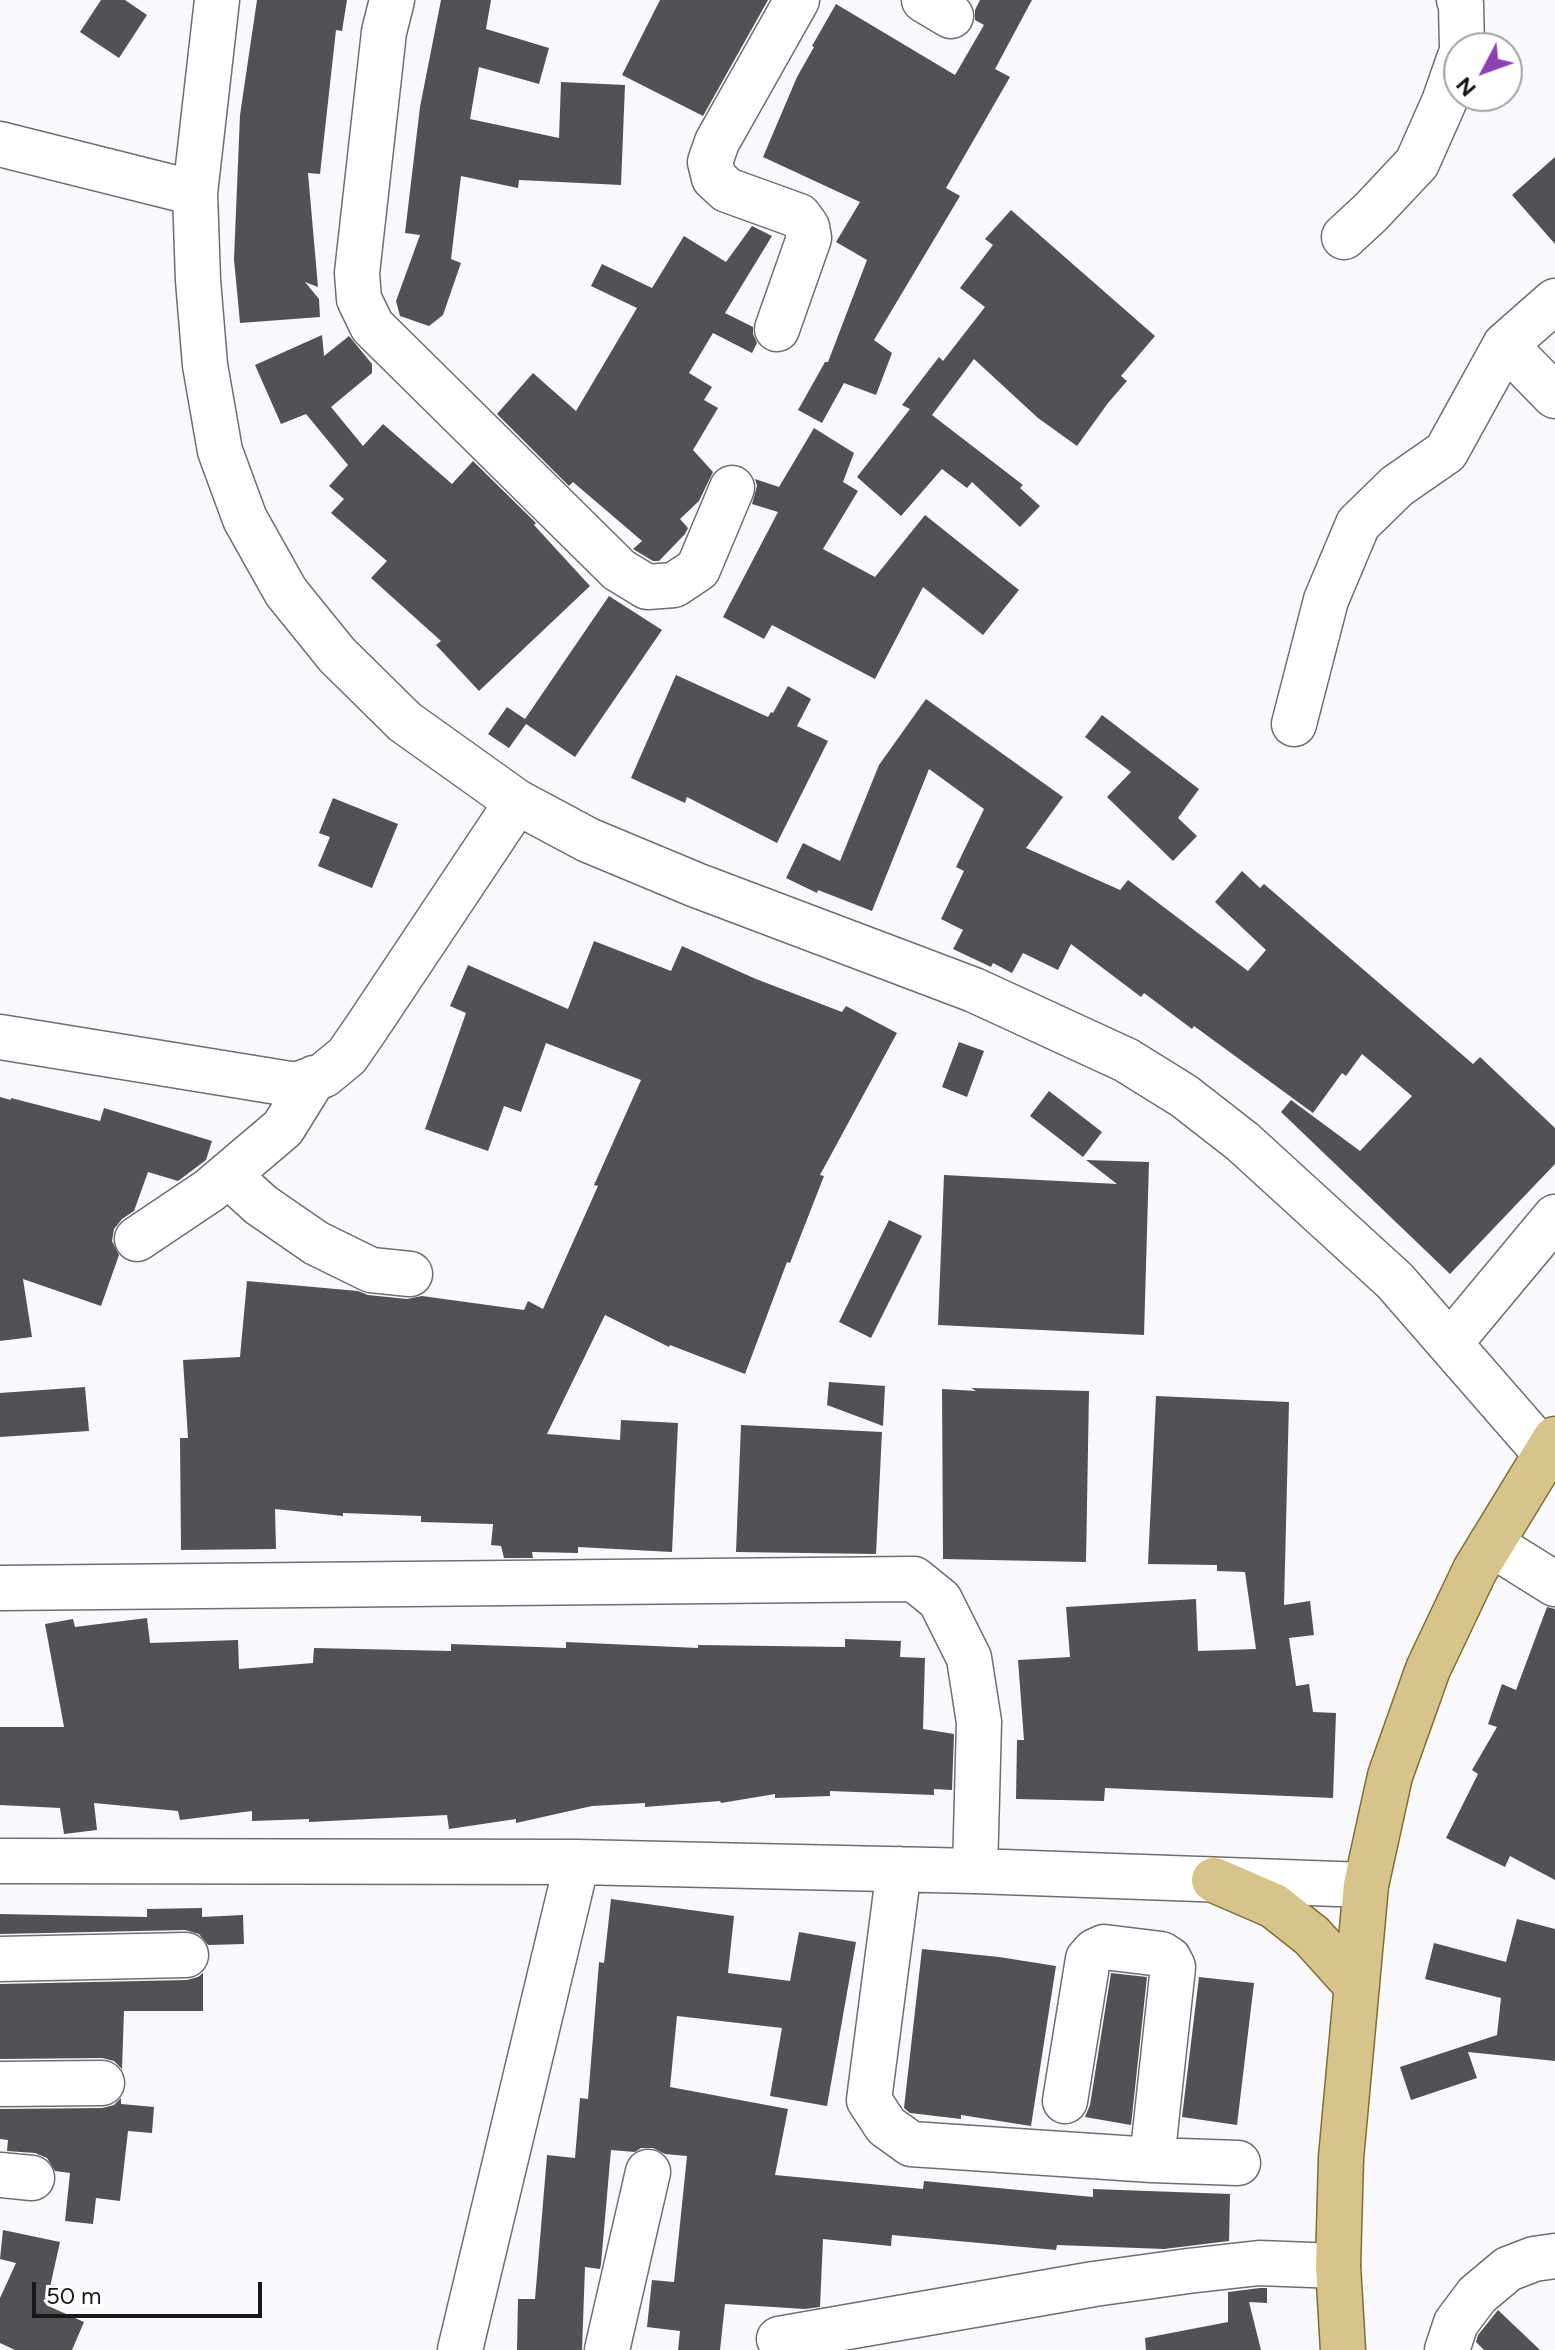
<!DOCTYPE html>
<html>
<head>
<meta charset="utf-8">
<style>
  body { margin:0 }
  #map { position:relative; width:1555px; height:2350px; overflow:hidden; background:#f8f8fd; font-family:Figtree,sans-serif }
  canvas { display:block }
  .north { position:absolute; left:1443px; top:32px; width:80px; height:80px; box-sizing:border-box; background:#fff; border:2px solid #a3a3a3; border-radius:50%; rotate:229deg; font-size:22px; font-weight:700; line-height:32px; text-align:center; color:#181819 }
  .north::after { content:''; display:block; margin:auto; width:28px; height:36px; background:#8d41b2; clip-path:polygon(50% 0,100% 100%,50% 72%,0 100%) }
  .scale { position:absolute; left:32px; top:2282px; width:230px; height:36px; box-sizing:border-box; border:4px solid #181819; border-top:0; padding-left:10px; font-size:24px; line-height:28px; white-space:nowrap; color:#181819; -webkit-text-stroke:6px #fff; paint-order:stroke }
</style>
</head>
<body>
<div id="map">
<canvas width="1555" height="2350"></canvas>
<div class="north">N</div>
<div class="scale">50 m</div>
</div>
<script>
const c = document.querySelector('canvas').getContext('2d');
c.lineJoin = 'round';
function paint(path, color) { c.fillStyle = color; c.fill(path, 'evenodd'); }
const poly = rows => new Path2D(rows.map(r => 'M' + r).join(''));
function strokePath(path, color, width, dash) { c.strokeStyle = color; c.lineWidth = width; c.lineCap = dash ? 'butt' : 'round'; c.setLineDash(dash || []); c.stroke(path); }
paint(poly([
  [101,0,125,0,147,15,119,58,80,32],
  [257,0,347,0,342,31,336,30,320,174,308,173,318,287,305,282,319,299,320,317,240,323,234,259,240,115],
  [441,0,491,0,486,29,549,48,539,84,479,67,470,119,559,138,561,82,625,85,621,185,519,180,518,188,461,176,451,259,461,263,443,315,429,326,400,316,396,301,420,235,405,233,420,107],
  [660,0,768,0,703,116,622,75],
  [980,0,1032,0,995,69,1010,77,946,188,960,196,874,340,892,353,876,395,844,383,822,423,798,410,825,362,828,362,867,260,836,242,860,202,763,157,797,77,814,47,812,46,836,4,955,75,984,25,975,20,975,10],
  [1555,157,1555,244,1512,195],
  [1011,210,1155,336,1121,376,1127,381,1108,403,1077,446,1038,418,974,359,932,415,1023,485,1020,488,1040,506,1020,527,972,482,967,488,942,469,901,516,857,477,910,409,902,405,939,357,943,361,985,307,960,288,993,245,985,239],
  [752,226,772,236,725,313,753,327,753,334,757,343,752,353,713,333,689,373,712,387,704,400,718,408,693,450,713,472,699,501,680,519,688,528,685,534,659,561,653,561,633,549,642,541,573,482,569,486,497,414,533,373,576,411,637,308,591,286,602,264,652,288,684,236,726,262],
  [322,335,324,356,349,336,372,364,372,373,331,407,363,446,383,424,452,484,473,461,536,523,534,525,590,586,479,691,436,645,441,641,371,578,387,561,331,513,344,499,329,486,348,465,306,414,281,424,255,365],
  [814,428,854,453,843,482,858,491,823,549,875,577,925,515,1019,590,983,635,923,587,875,679,772,625,764,639,723,617,778,512,752,504,757,486,755,479,779,487],
  [609,596,662,630,575,757,526,724,509,748,488,734,507,707,525,719],
  [676,675,768,717,771,712,773,713,788,686,811,699,797,726,828,741,777,843,687,797,685,803,631,778],
  [926,699,1063,797,1026,848,1120,890,1128,880,1248,971,1266,950,1215,902,1242,871,1260,888,1264,884,1473,1064,1480,1057,1555,1128,1555,1164,1450,1274,1281,1112,1291,1100,1360,1151,1412,1096,1362,1054,1346,1076,1342,1073,1313,1113,1194,1026,1192,1029,1144,993,1141,997,1071,944,1058,970,1023,953,1012,973,993,963,991,967,953,949,963,930,941,919,964,871,956,867,984,809,929,769,872,911,818,890,817,893,786,878,803,843,840,861,879,765],
  [1102,715,1199,789,1178,818,1197,836,1173,861,1107,797,1131,772,1085,737],
  [333,798,398,824,372,888,318,866,330,837,319,833],
  [594,941,671,971,682,946,756,979,842,1012,846,1006,897,1033,820,1175,824,1176,790,1263,787,1262,745,1374,670,1345,669,1347,605,1315,547,1434,620,1440,621,1420,678,1423,672,1552,578,1547,578,1553,532,1552,533,1558,504,1558,501,1546,491,1545,493,1524,421,1522,421,1516,343,1513,343,1516,275,1509,276,1549,181,1550,180,1438,188,1438,183,1360,240,1357,247,1281,358,1291,368,1295,407,1299,422,1296,524,1310,528,1301,543,1309,598,1186,594,1185,641,1080,546,1043,521,1112,504,1106,488,1151,425,1129,466,1013,450,1006,468,965,568,1009],
  [959,1042,984,1051,967,1097,942,1087],
  [1049,1091,1102,1132,1083,1157,1030,1116],
  [0,1097,11,1100,11,1098,100,1121,104,1108,212,1141,206,1160,178,1181,148,1172,134,1211,122,1219,114,1229,112,1241,119,1255,101,1306,23,1279,32,1337,0,1341],
  [1086,1160,1149,1162,1144,1335,938,1325,944,1175,1117,1184],
  [889,1220,922,1236,871,1338,839,1322],
  [829,1382,885,1386,883,1426,827,1405],
  [85,1387,89,1431,0,1437,0,1393],
  [971,1388,1089,1391,1086,1562,943,1559,942,1389,976,1391],
  [1156,1396,1289,1402,1284,1605,1310,1601,1314,1635,1289,1638,1296,1686,1309,1684,1313,1712,1336,1713,1333,1798,1105,1788,1104,1801,1016,1799,1017,1740,1024,1740,1018,1660,1070,1657,1066,1607,1196,1599,1198,1651,1256,1649,1245,1572,1217,1571,1217,1565,1148,1564],
  [741,1425,882,1432,876,1554,736,1552],
  [1547,1607,1555,1609,1555,1880,1510,1856,1505,1867,1446,1838,1478,1774,1472,1770,1497,1727,1488,1724,1502,1684,1516,1690],
  [147,1618,150,1643,238,1640,239,1669,313,1663,314,1648,451,1651,451,1644,566,1648,566,1642,698,1648,698,1645,845,1647,845,1639,901,1641,900,1657,925,1658,923,1729,954,1734,952,1790,934,1789,934,1795,830,1791,830,1796,775,1798,775,1794,721,1803,720,1801,645,1807,645,1803,592,1806,516,1823,516,1819,449,1829,447,1815,309,1822,309,1819,252,1821,252,1811,180,1820,178,1811,94,1803,97,1830,64,1834,60,1808,0,1805,0,1727,64,1727,45,1624,73,1619,75,1627],
  [611,1899,734,1916,728,1973,790,1981,799,1932,856,1942,827,2106,770,2096,782,2028,677,2016,670,2087,788,2109,775,2175,923,2189,924,2181,1093,2197,1093,2189,1230,2194,1229,2241,1164,2249,1057,2245,1056,2250,892,2235,891,2246,823,2239,820,2307,805,2309,725,2304,720,2350,678,2350,680,2331,647,2327,652,2280,674,2282,687,2156,665,2154,653,2148,641,2148,635,2152,611,2150,601,2264,600,2269,585,2267,582,2350,517,2350,518,2299,535,2299,547,2155,575,2158,580,2098,588,2099,599,1962,604,1963],
  [202,1908,202,1917,243,1915,244,1944,208,1945,199,1934,185,1930,0,1934,0,1914,147,1917,147,1909],
  [1517,1919,1555,1929,1555,2061,1468,2052,1477,2078,1411,2100,1400,2067,1497,2035,1501,1998,1425,1979,1434,1943,1506,1962],
  [922,1949,999,1957,1056,1966,1031,2126,961,2115,961,2119,910,2113,904,2108],
  [203,1973,203,2011,124,2011,122,2069,114,2061,102,2058,0,2059,0,1984,187,1980,198,1977],
  [1111,1973,1147,1977,1131,2125,1085,2117,1090,2105],
  [1199,1977,1254,1983,1237,2125,1182,2117],
  [121,2098,121,2104,154,2107,152,2133,128,2131,120,2201,96,2198,93,2224,65,2221,70,2173,55,2171,47,2158,35,2153,7,2151,8,2140,0,2139,0,2109,102,2108,114,2105],
  [3,2230,60,2242,46,2305,84,2322,72,2350,15,2350,0,2343,0,2298,16,2263,0,2259],
  [1260,2288,1267,2288,1267,2303,1249,2302,1261,2350,1146,2350,1145,2338,1228,2322,1228,2292],
  [1498,2310,1540,2350,1484,2350,1476,2342,1478,2335]
]), '#515256');
const minor = poly([
  [217,0,195,193,198,280,205,365,220,451,245,519,286,592,337,655,405,722,517,802,588,840,696,885,974,990,1126,1060,1184,1096,1243,1142,1395,1281,1545,1453],
  [392,0,384,32,357,273,359,299,372,326,619,570,647,587,674,585,698,569,732,488],
  [924,0,951,16],
  [1459,0,1461,4,1462,48],
  [0,144,195,193],
  [1344,237,1371,212,1417,163,1444,102,1459,59],
  [777,329,809,238,807,227,799,216,727,190,714,178,710,162,717,142,797,0],
  [1505,345,1555,396],
  [1294,724,1326,600,1358,524,1397,486,1446,452,1505,345,1555,301],
  [0,1037,296,1085,324,1075,347,1056,367,1027,517,802],
  [228,1175,261,1205,316,1243,371,1270,410,1274],
  [137,1239,210,1190,283,1128,314,1078],
  [1450,1343,1555,1217],
  [1491,1544,1555,1584],
  [0,1588,914,1579,940,1600,969,1658,979,1722,975,1871],
  [0,1861,577,1862,975,1871,1366,1885],
  [899,1869,869,2100,886,2126,911,2144,1152,2160,1238,2163],
  [0,1959,186,1955],
  [0,2084,102,2083],
  [1065,2101,1088,1959,1095,1951,1104,1947,1161,1954,1169,1959,1173,1967,1152,2160],
  [0,2175,32,2178],
  [779,2339,1094,2284,1188,2271,1259,2263,1338,2266],
  [460,2350,577,1862],
  [607,2350,648,2172],
  [1447,2350,1456,2323,1477,2295,1508,2269,1534,2259,1555,2256]
]);
const major = poly([
  [1214,1880,1274,1906,1312,1936,1357,1986],
  [1343,2350,1338,2266,1341,2158,1366,1885,1390,1776,1428,1669,1475,1570,1555,1439]
]);
strokePath(minor, '#6e6e72', 47);
strokePath(major, '#816e31', 47);
strokePath(minor, '#fff', 44);
strokePath(major, '#d6c48b', 44);
</script>
</body>
</html>
